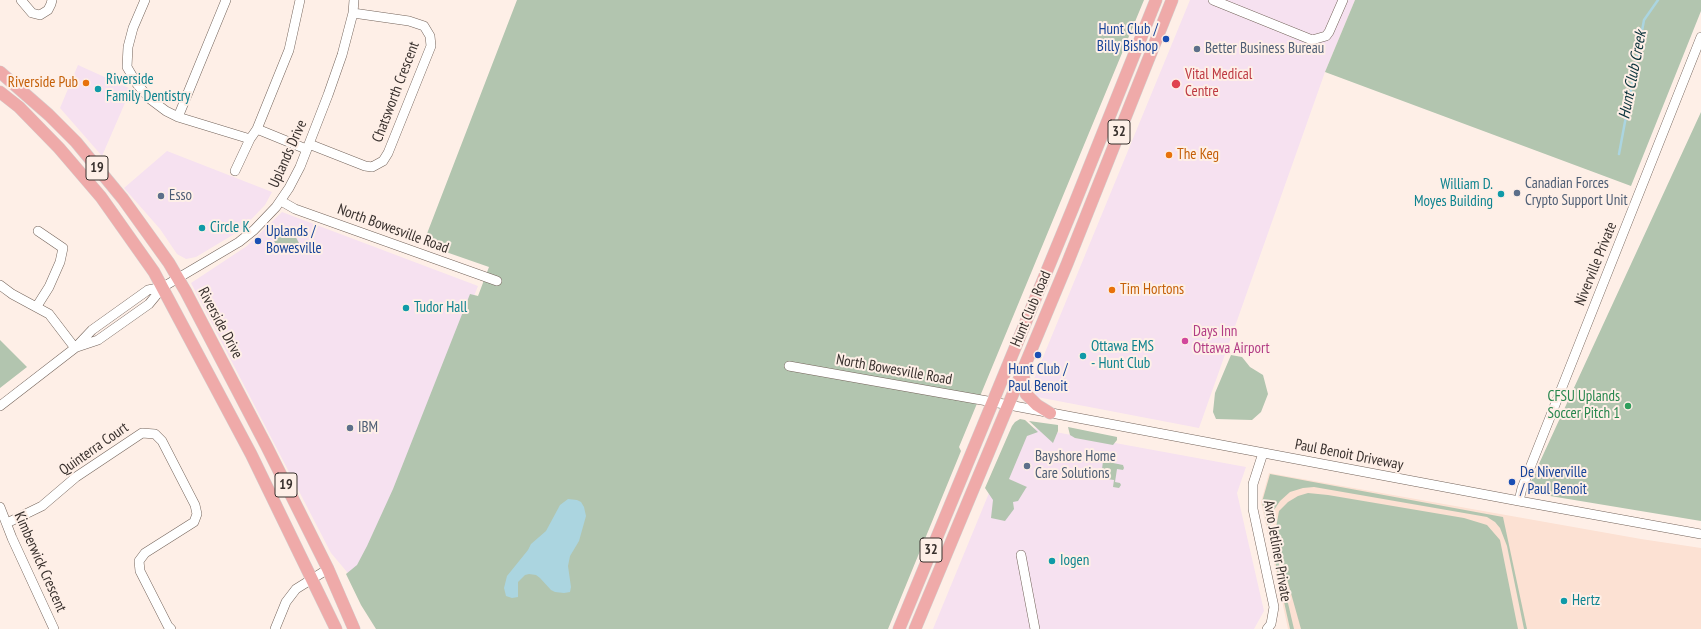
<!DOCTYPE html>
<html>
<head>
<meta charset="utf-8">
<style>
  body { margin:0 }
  canvas { display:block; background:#feefe7 }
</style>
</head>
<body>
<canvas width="1701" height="629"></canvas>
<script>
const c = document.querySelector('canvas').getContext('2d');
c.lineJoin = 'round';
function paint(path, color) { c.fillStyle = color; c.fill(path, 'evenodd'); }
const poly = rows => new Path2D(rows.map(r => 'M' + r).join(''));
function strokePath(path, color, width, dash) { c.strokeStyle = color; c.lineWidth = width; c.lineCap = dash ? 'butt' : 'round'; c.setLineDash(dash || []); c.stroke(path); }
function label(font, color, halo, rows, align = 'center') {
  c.font = font + ' "PT Sans Narrow",sans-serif'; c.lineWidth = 4; c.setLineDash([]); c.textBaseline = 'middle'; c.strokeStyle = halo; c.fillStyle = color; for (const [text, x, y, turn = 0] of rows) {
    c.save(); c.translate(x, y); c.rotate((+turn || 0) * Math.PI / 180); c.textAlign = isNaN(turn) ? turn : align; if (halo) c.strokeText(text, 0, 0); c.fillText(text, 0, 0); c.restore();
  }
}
paint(poly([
  [1190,0,1355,0,1325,72,1199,428,1037,397,1032,384],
  [78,65,131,89,102,156,60,108],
  [167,151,272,192,265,205,241,230,196,257,186,259,177,254,160,229,124,188],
  [282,212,478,286,438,387,363,591,331,553,191,283,247,246],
  [1017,425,1246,467,1237,493,1264,611,1254,629,933,629]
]), '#f6e1f0');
paint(poly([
  [1269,473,1641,539,1701,548,1701,629,1288,629,1261,502]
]), '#fce1d3');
paint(poly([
  [517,0,1144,0,959,447,961,451,888,629,376,629,361,605,346,574,357,565,367,546,393,489,470,294,478,296,489,267,423,244],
  [1355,0,1701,0,1701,11,1631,186,1325,72],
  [1701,112,1701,521,1526,492],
  [292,230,299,243,280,252,273,239],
  [0,340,27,367,0,388],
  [1231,355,1242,357,1250,367,1263,375,1268,394,1261,412,1252,420,1216,419,1213,412,1215,393],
  [1020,419,1025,420,1038,432,1027,436,1009,479,1027,487,1026,488,1018,501,1013,502,1014,509,1005,521,991,518,993,500,985,488,1012,426,1015,422],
  [1029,421,1058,425,1058,431,1053,443],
  [1068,427,1117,437,1117,440,1113,445,1075,438,1070,435],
  [1103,461,1123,465,1124,468,1123,470,1117,469,1115,482,1120,483,1121,485,1119,488,1113,487,1114,480,1101,478],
  [1270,474,1503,517,1527,629,1524,629,1507,546,1500,528,1495,522,1487,517,1314,487,1303,488,1290,492,1280,501,1274,510,1271,520,1271,530,1294,629,1290,629,1262,502],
  [1308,493,1328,495,1464,518,1487,525,1500,540,1518,629,1301,629,1280,554,1276,528,1279,511,1288,502,1298,496]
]), '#b2c5af');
paint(poly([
  [568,499,577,500,581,502,584,507,586,516,579,541,570,556,568,566,571,587,570,592,564,593,555,592,551,590,540,578,536,575,529,574,525,575,518,582,518,597,512,598,506,596,504,588,507,576,528,550,531,544,546,531,560,505]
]), '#abd5e0');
strokePath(poly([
  [1619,154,1644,20,1658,0]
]), '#abd5e0', 2.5);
const minor = poly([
  [21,0,32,13,40,15,48,10,51,4,52,0],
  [145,0,133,28,128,47,127,67,137,84,150,99,166,111,178,117,250,139],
  [1213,0,1312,40,1326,36,1329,32,1343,0],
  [178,117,226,0],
  [257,129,306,149],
  [309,144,365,166,372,167,383,161,388,153,431,46,430,36,424,26,409,21,353,13],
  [235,171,250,139,257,129,289,50,300,0],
  [281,201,295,209,497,281],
  [0,285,12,294,49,314,75,348],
  [37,306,49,287,60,262,63,248,38,231],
  [77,347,98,340,149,304,163,287],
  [789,366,993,402,1519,501,1701,534],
  [0,406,75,348,92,330,148,290,163,287,239,242,254,230,276,207,289,188,300,167,328,95,342,55,353,13,354,0],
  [1263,453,1253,484,1253,509,1274,607,1271,624,1267,629],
  [1519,501,1522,488,1701,37],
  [0,507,12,538,54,629],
  [7,523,42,506,76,477,142,433,155,434,162,441,195,505,197,514,194,522,145,553,139,561,140,571,168,626,171,629],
  [1021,555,1035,629],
  [275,629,286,602,296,589,328,569]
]);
const major = poly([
  [0,72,49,115,76,142,123,199,169,263,186,292,267,447,328,569,354,629],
  [0,92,19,107,59,148,101,197,154,272,251,454,336,629],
  [1023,373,1026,394,1037,405,1050,413],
  [899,629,1072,210,1156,0],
  [915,629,1067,264,1172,0]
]);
strokePath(minor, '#74645b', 10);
strokePath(major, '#d3d1d1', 13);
strokePath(minor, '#fff', 9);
strokePath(major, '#efaaa9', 12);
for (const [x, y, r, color] of [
  [1166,39,4,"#1a4fb4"],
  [1197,49,4,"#5c6f8a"],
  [86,83,4,"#e8710a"],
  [1176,84,5,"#e0444e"],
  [98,89,4,"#0f9aa8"],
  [1169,155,4,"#e8710a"],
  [1517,193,4,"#5c6f8a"],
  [1501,194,4,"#0f9aa8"],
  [161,196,4,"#5c6f8a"],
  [202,228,4,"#0f9aa8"],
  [258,241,4,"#1a4fb4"],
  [1112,290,4,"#e8710a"],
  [406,308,4,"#0f9aa8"],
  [1185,341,4,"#d1479c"],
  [1038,355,4,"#1a4fb4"],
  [1083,356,4,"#0f9aa8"],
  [1628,406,4,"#2e9e5b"],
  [350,428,4,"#5c6f8a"],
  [1027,466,4,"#5c6f8a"],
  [1512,482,4,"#1a4fb4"],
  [1052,561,4,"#0f9aa8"],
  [1564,601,4,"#0f9aa8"]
]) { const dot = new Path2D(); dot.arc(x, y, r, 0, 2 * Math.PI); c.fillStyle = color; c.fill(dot); strokePath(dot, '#feefe7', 1.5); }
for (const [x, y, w] of [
  [1119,132,22],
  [97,168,22],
  [286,485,22],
  [931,550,22]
]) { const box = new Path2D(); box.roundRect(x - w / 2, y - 12, w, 24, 3); c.fillStyle = '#feefe7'; c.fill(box); strokePath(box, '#38302d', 1); }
label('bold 14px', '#38302d', null, [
  ["32",1119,132],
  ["19",97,168],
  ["19",286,485],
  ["32",931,550]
]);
label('15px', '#164399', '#feefe7', [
  ["Hunt Club /",1158,30,"right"],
  ["Billy Bishop",1158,47,"right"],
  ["Uplands /",266,232],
  ["Bowesville",266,249],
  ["Hunt Club /",1038,370,"center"],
  ["Paul Benoit",1038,387,"center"],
  ["De Niverville",1520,473],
  ["/ Paul Benoit",1520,490]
], 'left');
label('15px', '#4e5e75', '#feefe7', [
  ["Better Business Bureau",1205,49],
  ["Canadian Forces",1525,184],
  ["Crypto Support Unit",1525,201],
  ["Esso",169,196],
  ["IBM",358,428],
  ["Bayshore Home",1035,457],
  ["Care Solutions",1035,474]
], 'left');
label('15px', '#be3a42', '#feefe7', [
  ["Vital Medical",1185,75],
  ["Centre",1185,92]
], 'left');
label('15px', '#0d838f', '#feefe7', [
  ["Riverside",106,80],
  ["Family Dentistry",106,97],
  ["William D.",1493,185,"right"],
  ["Moyes Building",1493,202,"right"],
  ["Circle K",210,228],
  ["Tudor Hall",414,308],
  ["Ottawa EMS",1091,347],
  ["- Hunt Club",1091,364],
  ["Iogen",1060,561],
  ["Hertz",1572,601]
], 'left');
label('15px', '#c56008', '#feefe7', [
  ["Riverside Pub",78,83,"right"],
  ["The Keg",1177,155],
  ["Tim Hortons",1120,290]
], 'left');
label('15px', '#38302d', '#feefe7', [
  ["Chatsworth Crescent",396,92,-69],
  ["Uplands Drive",288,154,-66],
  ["North Bowesville Road",393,229,20],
  ["Niverville Private",1596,264,-68],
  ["Hunt Club Road",1031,309,-67],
  ["Riverside Drive",220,323,62],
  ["North Bowesville Road",894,370,10],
  ["Quinterra Court",94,449,-35],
  ["Paul Benoit Driveway",1349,455,11],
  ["Avro Jetliner Private",1277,551,80],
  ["Kimberwick Crescent",40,562,66]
]);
label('15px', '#b23c85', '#feefe7', [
  ["Days Inn",1193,332],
  ["Ottawa Airport",1193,349]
], 'left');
label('15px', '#27864d', '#feefe7', [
  ["CFSU Uplands",1620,397],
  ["Soccer Pitch 1",1620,414]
], 'right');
label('italic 16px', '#09323b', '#feefe7', [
  ["Hunt Club Creek",1633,75,-79]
]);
</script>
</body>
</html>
